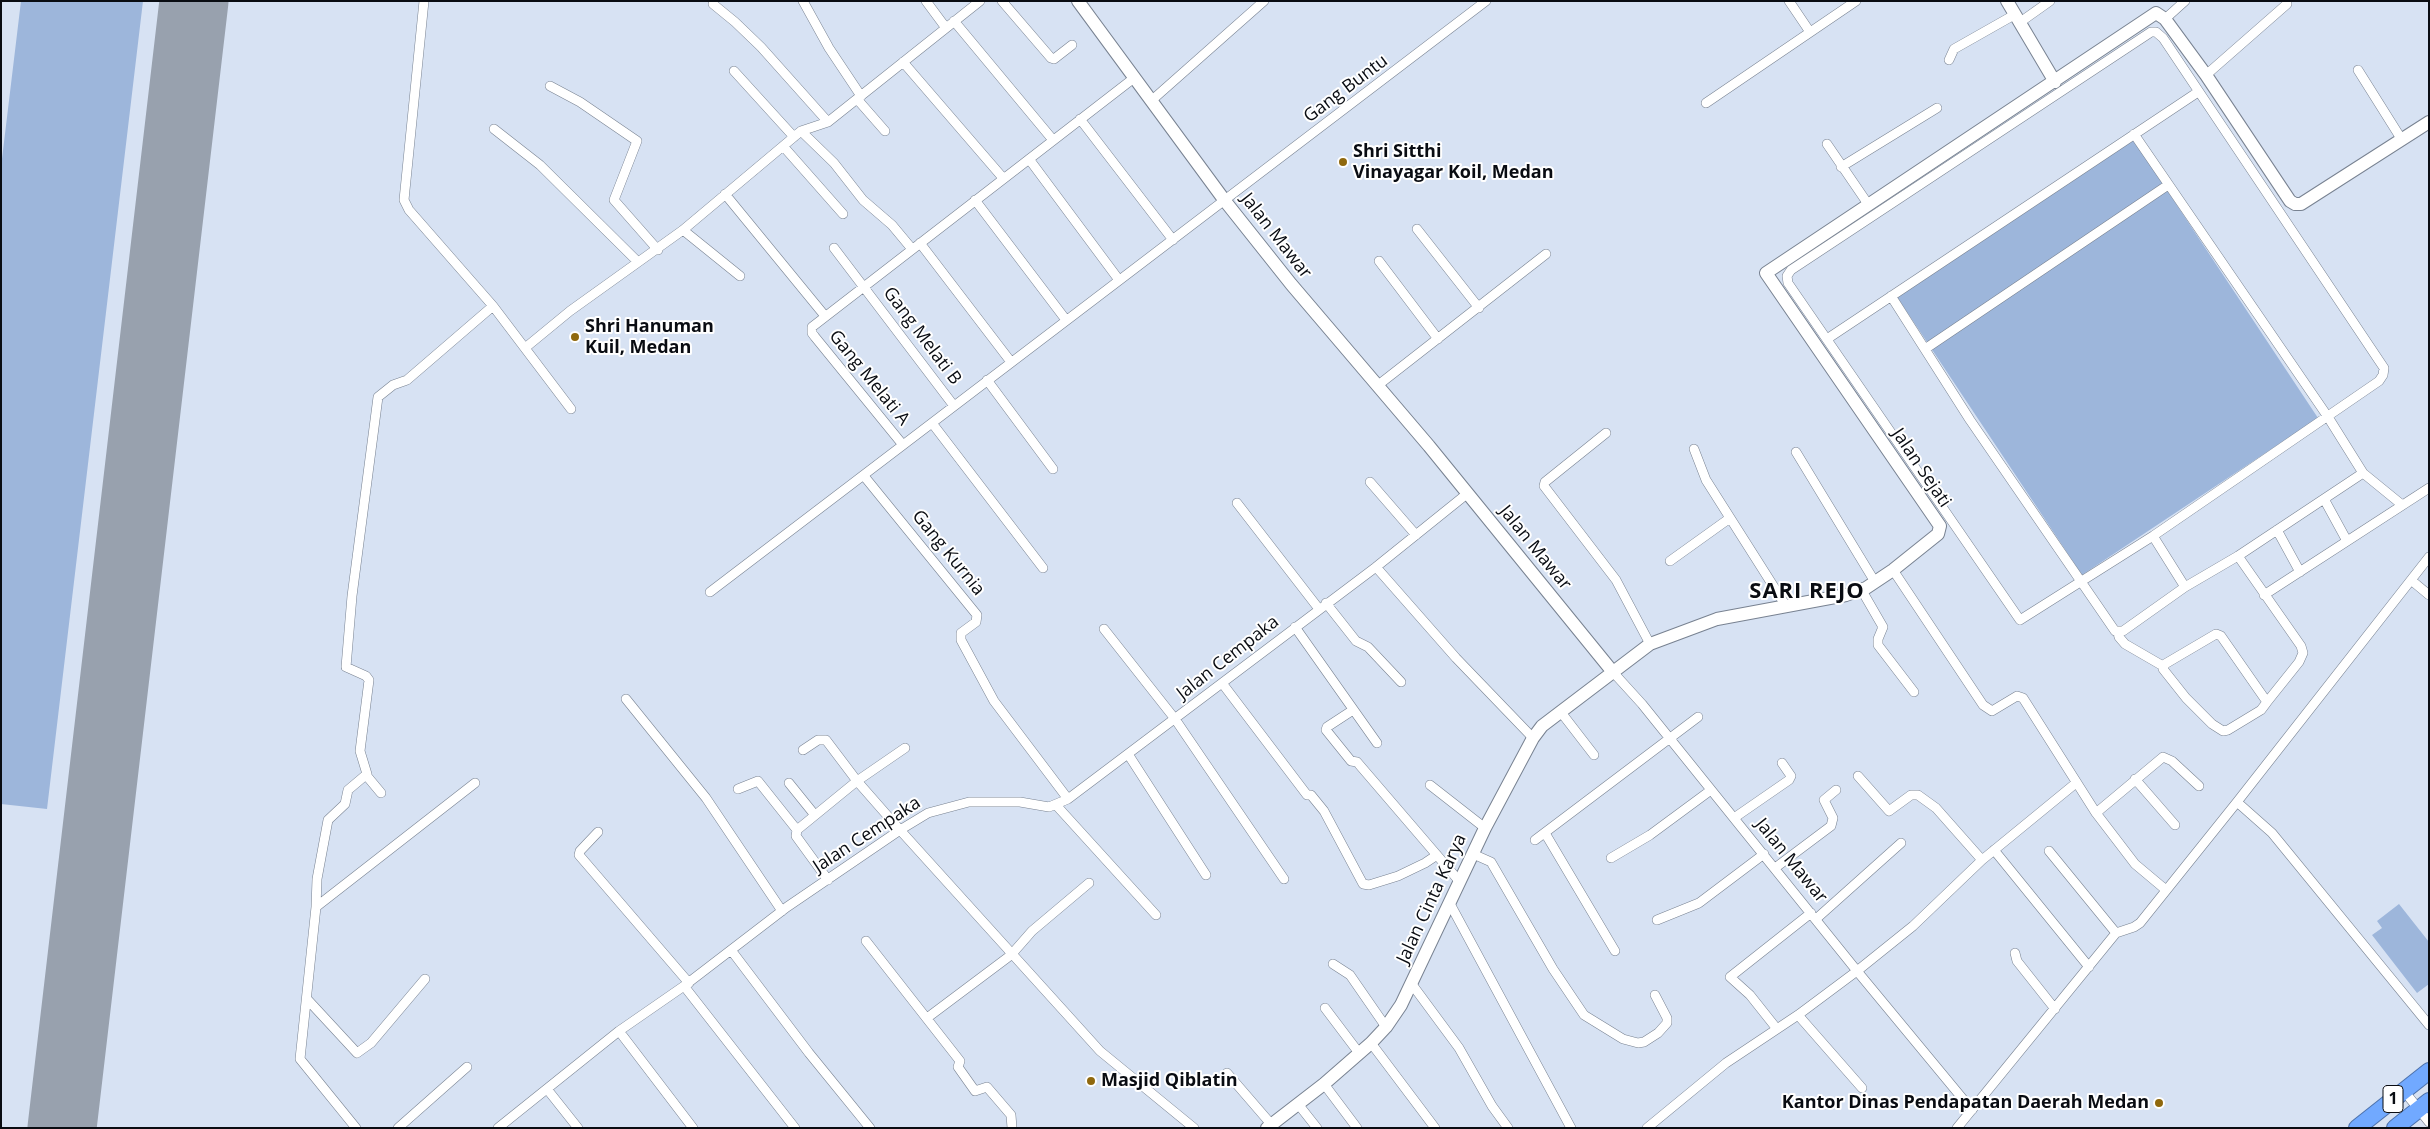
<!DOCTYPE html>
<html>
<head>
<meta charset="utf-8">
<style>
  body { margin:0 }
  #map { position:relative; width:2430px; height:1129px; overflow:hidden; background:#d7e2f3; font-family:"Open Sans",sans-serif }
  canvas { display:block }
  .frame { position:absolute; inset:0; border:2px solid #090c12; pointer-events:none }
</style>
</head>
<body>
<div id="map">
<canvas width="2430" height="1129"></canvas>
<div class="frame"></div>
</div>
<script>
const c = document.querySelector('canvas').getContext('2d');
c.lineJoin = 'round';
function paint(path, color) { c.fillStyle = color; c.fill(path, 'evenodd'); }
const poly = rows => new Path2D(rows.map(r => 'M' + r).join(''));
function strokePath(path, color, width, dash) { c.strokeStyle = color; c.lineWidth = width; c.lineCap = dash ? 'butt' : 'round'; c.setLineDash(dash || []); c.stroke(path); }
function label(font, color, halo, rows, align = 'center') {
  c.font = font + ' "Open Sans",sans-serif'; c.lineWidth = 4; c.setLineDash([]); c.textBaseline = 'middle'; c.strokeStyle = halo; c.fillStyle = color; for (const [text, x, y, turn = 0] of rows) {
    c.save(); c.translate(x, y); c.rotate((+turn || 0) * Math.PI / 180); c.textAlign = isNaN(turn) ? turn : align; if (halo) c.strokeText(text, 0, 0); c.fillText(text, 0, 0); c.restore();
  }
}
paint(poly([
  [21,1,143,1,47,809,1,804,1,167],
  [2133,139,2318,418,2082,575,1897,297],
  [2399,904,2429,942,2429,984,2417,993,2372,935,2382,928,2377,921]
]), '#9db6db');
strokePath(poly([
  [62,1128,194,1]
]), '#98a1ae', 69);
const street = poly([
  [424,1,404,200,409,210,493,306,571,409],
  [803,1,829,48,861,96],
  [926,1,946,28],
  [1002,1,1051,58,1054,59,1072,45],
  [1789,1,1810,32],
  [713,4,735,22,761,47,828,122],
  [2165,19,2185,1],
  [954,21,1053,140],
  [2019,23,2050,1],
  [2151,32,2156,32,2163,38,2384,368,2383,375,2379,381,2153,536,2020,620,1788,283,1787,276,1791,270,2151,32],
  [1949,60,1954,49,2014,15],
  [903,62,1003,178],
  [2358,70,2402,140],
  [734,71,794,137],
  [2206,75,2287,4],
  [550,86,580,102,637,141,614,200,658,250],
  [857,99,885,131],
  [1151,101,1264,1],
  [1706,103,1856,1],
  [1080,119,1173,240],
  [494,129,540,165,638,262],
  [801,131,834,163,863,200,892,225,912,249],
  [1827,144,1868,204],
  [783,146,843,214],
  [1029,159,1119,280],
  [1841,167,1937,108],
  [725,194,825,316],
  [975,200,1066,320],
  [1417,229,1479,308],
  [683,230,740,276],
  [920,243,1011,362],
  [834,248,954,406],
  [1379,261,1438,339],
  [1891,296,1970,420,2115,631,2123,631,2185,587,2238,556,2363,473,2328,417,2134,134],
  [1827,339,2198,92],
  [525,348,570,311,683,230,801,131,828,122,980,1],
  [1925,349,2168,185],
  [987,380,1053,469],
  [1377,386,1546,254],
  [932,423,1043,568],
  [1606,433,1545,482,1544,486,1616,580,1650,644],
  [903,445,815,337,812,333,812,327,1134,78],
  [1694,449,1706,480,1786,606],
  [1796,452,1875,582],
  [2363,473,2401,504],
  [864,476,977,615,976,622,961,633,961,640,994,701,1068,799],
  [1370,482,1416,535],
  [2324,499,2347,541],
  [1237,503,1319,609],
  [2277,530,2300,572],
  [2153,536,2185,587],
  [2238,556,2301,646,2303,653,2299,662,2267,702,2261,710,2228,730,2223,731,2212,724,2186,698,2163,669,2165,664,2216,634,2221,636,2267,702],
  [1670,561,1730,518],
  [1376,567,1456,658,1533,738],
  [1893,570,1983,705,1992,711,2017,696,2023,698,2096,813,2135,864,2166,890],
  [2411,580,2429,595],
  [1861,589,1883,627,1878,639,1878,645,1914,692],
  [710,592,1486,1],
  [2264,595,2429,488],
  [1326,603,1356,641,1368,647,1401,682],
  [1295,627,1377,743],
  [1104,629,1175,719,1284,879],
  [2118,633,2119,637,2125,644,2163,666],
  [1612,671,1642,704,1857,971,1972,1110],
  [1222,683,1307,795,1311,795,1324,811,1363,884,1369,885,1398,876,1425,863,1437,855],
  [626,699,706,798,782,911],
  [1353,710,1327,727,1326,730,1351,761,1357,762,1460,882],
  [1560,711,1594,755],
  [803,750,818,740,826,740,857,781,900,830,1100,1051,1194,1128],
  [1128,754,1206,875],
  [366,775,381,793],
  [1858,776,1889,811,1911,795,1918,795,1936,808,1982,860],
  [2135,779,2175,825],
  [789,783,814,814],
  [1430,785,1485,828],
  [738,789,758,781,797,830,857,781,905,748],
  [2237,802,2272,833,2429,1025],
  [1056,805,1156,915],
  [2096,813,2163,757,2172,761,2199,786],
  [1734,818,1789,780,1791,776,1782,763],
  [797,830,796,836,828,880],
  [598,832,580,851,579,855,689,983],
  [1545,833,1615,951],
  [1535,840,1698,717],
  [1994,850,2089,967],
  [2049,851,2116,933],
  [1473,854,1491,862,1553,969,1584,1015,1623,1039,1638,1043,1644,1042,1658,1033,1667,1023,1667,1018,1655,995],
  [1611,858,1650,835,1711,790],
  [1775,868,1831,826,1833,818,1824,800,1836,790],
  [1449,902,1571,1128],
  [316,907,317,879,328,820,345,804,348,790,367,774,360,751,369,680,366,676,346,667,352,596,378,397,393,385,407,380,493,306],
  [1816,919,1901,843],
  [1657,920,1699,903,1764,854],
  [866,941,960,1061,958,1067,975,1091,987,1087,1011,1115,1012,1128],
  [731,950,809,1053,870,1128],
  [2015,953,2017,961,2055,1009],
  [1333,964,1350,975,1386,1027],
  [1411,983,1459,1048,1492,1106,1508,1128],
  [684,986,795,1128],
  [307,999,357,1053,371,1043,425,979],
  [1325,1008,1359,1053],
  [1798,1015,1862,1088],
  [927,1018,1011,955,1032,931,1089,883],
  [1777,1029,1750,995,1730,977,1811,913],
  [619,1031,693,1128],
  [1371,1043,1435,1128],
  [1227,1073,1271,1124],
  [1324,1084,1357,1128],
  [547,1089,578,1128],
  [2404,1091,2429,1122],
  [1298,1104,1317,1128],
  [356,1128,300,1059,316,907,475,783],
  [398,1128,467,1067],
  [498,1128,619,1031,684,986,787,907,900,830,928,813,969,802,1020,802,1049,807,1068,799,1376,567,1468,493],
  [1647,1128,1726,1063,1798,1015,1857,971,1913,926,1982,860,2076,783],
  [1957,1128,2116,933,2134,927,2140,923,2237,802,2429,557]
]);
const secondary = poly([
  [1078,1,1225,201,1291,284,1429,446,1612,671],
  [2007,1,2055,82],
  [1267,1128,1324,1084,1371,1043,1386,1027,1401,1005,1485,828,1533,738,1542,726,1650,644,1717,619,1846,595,1866,588,1893,570,1938,534,1940,526,1766,273,2156,13,2165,19,2206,75,2290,201,2295,204,2301,204,2429,122]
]);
const highway = poly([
  [2357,1128,2429,1071],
  [2395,1128,2429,1101]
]);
strokePath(street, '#788291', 10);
strokePath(secondary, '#788291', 14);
strokePath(highway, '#4d72ac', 18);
strokePath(street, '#fff', 9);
strokePath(secondary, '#fff', 12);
strokePath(highway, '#71a9ff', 16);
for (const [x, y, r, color] of [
  [1343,162,5,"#8f680d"],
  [575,337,5,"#8f680d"],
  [1091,1081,5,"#8f680d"],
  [2159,1103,5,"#8f680d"]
]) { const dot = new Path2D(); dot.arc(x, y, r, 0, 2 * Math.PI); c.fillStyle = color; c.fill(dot); strokePath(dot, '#fff', 2); }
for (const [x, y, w] of [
  [2393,1099,20]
]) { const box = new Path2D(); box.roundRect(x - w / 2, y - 13.5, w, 27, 4); c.fillStyle = '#fff'; c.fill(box); strokePath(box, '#090c12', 1); }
label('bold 16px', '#090c12', null, [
  ["1",2393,1099]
]);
label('18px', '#090c12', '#fff', [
  ["Gang Buntu",1346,89,-37],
  ["Jalan Mawar",1276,236,52],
  ["Gang Melati B",922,336,53],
  ["Gang Melati A",869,378,51],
  ["Jalan Sejati",1921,468,56],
  ["Jalan Mawar",1535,548,51],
  ["Gang Kurnia",948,553,51],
  ["Jalan Cempaka",1228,658,-38],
  ["Jalan Cempaka",867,835,-33],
  ["Jalan Mawar",1791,861,51],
  ["Jalan Cinta Karya",1432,899,-65]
]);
label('bold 18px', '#090c12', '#fff', [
  ["Shri Sitthi",1353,152],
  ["Vinayagar Koil, Medan",1353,173],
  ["Shri Hanuman",585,327],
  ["Kuil, Medan",585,348],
  ["Masjid Qiblatin",1101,1081],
  ["Kantor Dinas Pendapatan Daerah Medan",2149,1103,"right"]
], 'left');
c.letterSpacing = '1px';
label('bold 22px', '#090c12', '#fff', [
  ["SARI REJO",1807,592]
]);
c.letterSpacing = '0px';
</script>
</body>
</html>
